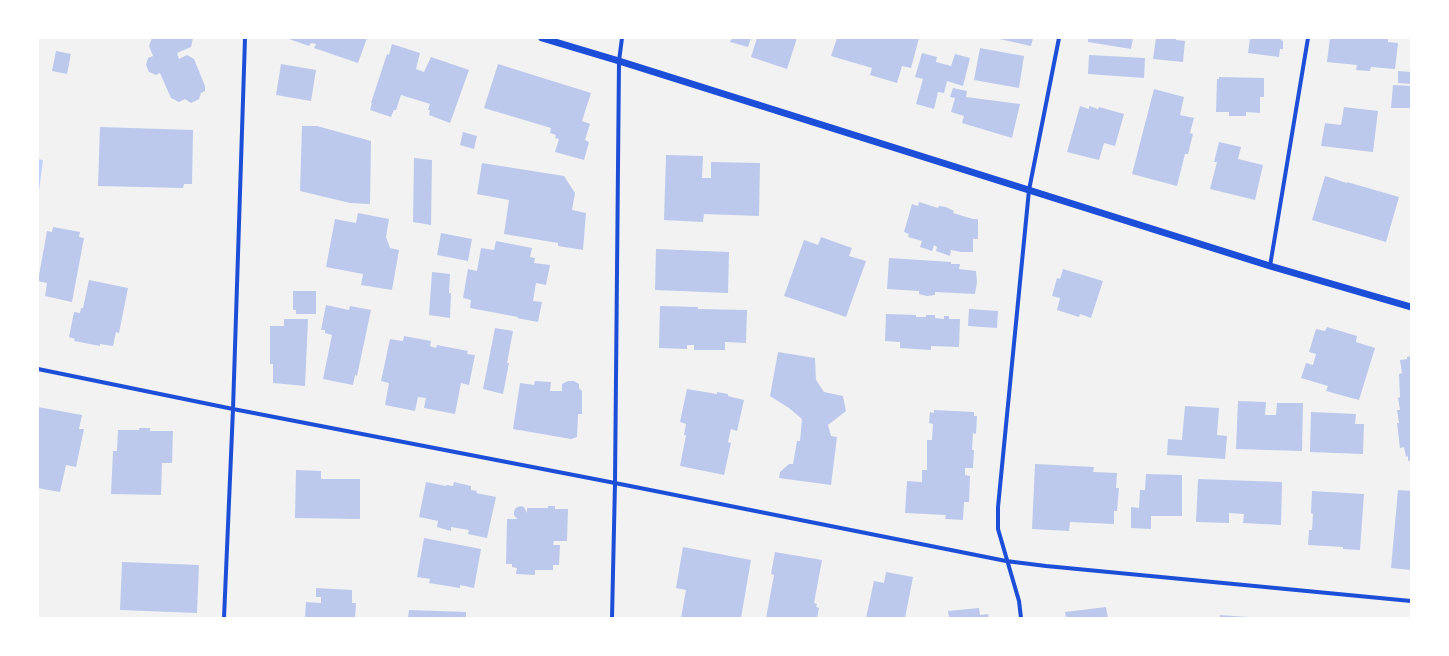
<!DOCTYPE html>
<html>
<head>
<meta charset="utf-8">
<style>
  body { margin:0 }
  #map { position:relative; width:1449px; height:656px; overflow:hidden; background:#f2f2f2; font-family:Commissioner,sans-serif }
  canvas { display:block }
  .frame { position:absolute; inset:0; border:39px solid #fff; pointer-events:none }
</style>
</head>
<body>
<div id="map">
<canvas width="1449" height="656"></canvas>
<div class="frame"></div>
</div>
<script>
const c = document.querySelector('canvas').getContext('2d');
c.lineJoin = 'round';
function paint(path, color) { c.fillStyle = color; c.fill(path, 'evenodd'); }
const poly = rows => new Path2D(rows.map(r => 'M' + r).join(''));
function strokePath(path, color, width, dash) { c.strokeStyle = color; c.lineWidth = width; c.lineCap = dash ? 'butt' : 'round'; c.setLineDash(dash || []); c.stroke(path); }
paint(poly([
  [38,159,43,160,39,191,38,191]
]), '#bfd3fe');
paint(poly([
  [152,38,193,38,191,47,177,53,179,59,187,55,194,59,205,86,205,91,201,93,199,99,191,103,185,99,179,102,171,98,160,73,156,75,149,72,146,65,148,58,153,56,149,46],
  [286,38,367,38,358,63,314,48,316,44,311,43,309,46],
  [732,38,751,38,748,47,730,42],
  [757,38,797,38,787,69,751,57],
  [837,38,919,38,911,68,902,66,897,83,870,75,872,68,831,56],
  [995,38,1033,38,1031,46],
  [1088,38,1133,38,1131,49,1088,42],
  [1156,38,1177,38,1176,40,1185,41,1183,62,1153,59],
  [1250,38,1281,38,1281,40,1283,41,1283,49,1280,49,1279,57,1248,53],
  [1330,38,1388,38,1388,42,1398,43,1395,69,1371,67,1370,71,1356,70,1357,65,1327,62],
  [392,44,420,53,416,69,424,72,431,57,469,70,450,123,429,115,430,110,428,110,430,104,401,95,396,110,394,110,391,117,370,110,372,103,371,103,387,54,389,55],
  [980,48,1024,56,1019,88,974,80],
  [56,51,71,54,67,74,52,71],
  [922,53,937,57,936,62,951,66,955,54,970,58,963,86,947,81,944,93,938,92,934,109,916,104,923,79,915,77],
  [1089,55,1145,58,1144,78,1088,74],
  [281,64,316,70,311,101,276,95],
  [498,64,591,93,582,121,590,124,585,140,589,142,584,160,555,152,559,139,555,138,556,135,550,133,551,128,484,108],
  [1398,71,1411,72,1411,84,1398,83],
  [1219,77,1264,78,1264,97,1260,97,1260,113,1246,112,1246,116,1229,116,1229,112,1216,112,1217,79,1219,79],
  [1393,85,1411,86,1411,108,1391,108],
  [953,88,967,91,966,97,1020,104,1012,138,962,123,964,116,951,112,955,98,950,97],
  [1154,89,1184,97,1180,115,1194,118,1190,133,1193,134,1188,154,1185,154,1177,186,1132,174],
  [1080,106,1089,109,1089,106,1098,109,1099,107,1124,114,1115,146,1104,143,1099,160,1067,152],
  [1344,107,1378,111,1373,152,1321,146,1325,123,1341,125],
  [302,126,317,126,371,141,370,204,350,203,300,191],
  [100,127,193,130,192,184,184,184,183,188,98,186],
  [463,132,477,136,474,149,460,145],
  [1219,142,1241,147,1238,159,1263,165,1255,200,1210,189,1217,162,1214,162],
  [666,155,703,156,702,178,711,178,711,162,760,163,759,216,704,214,703,222,664,220],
  [414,158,432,160,431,225,413,222],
  [482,163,564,176,575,193,572,210,586,213,583,250,558,246,558,243,504,234,509,200,477,194],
  [1325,176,1347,183,1347,182,1399,197,1386,242,1312,220],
  [919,202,938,208,939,206,946,207,954,211,953,213,973,219,978,219,978,239,973,239,973,252,961,252,951,250,950,256,936,251,937,247,934,245,932,251,920,247,922,241,908,237,909,234,904,232,912,204,918,206],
  [358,213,389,219,386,237,390,248,399,250,392,290,361,285,363,274,326,267,335,219,356,223],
  [53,227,80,232,79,237,84,238,72,302,45,296,47,283,38,281,47,231,52,232],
  [441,233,472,239,468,261,437,255],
  [821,237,852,248,849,256,866,261,846,317,784,296,804,240,818,245],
  [496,241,532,248,530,257,535,258,534,263,550,265,546,285,536,283,533,301,542,302,538,322,517,318,518,317,470,308,471,300,463,298,468,269,477,271,481,248,494,250],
  [656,249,729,252,728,293,655,290],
  [889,258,951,262,951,264,960,264,959,269,976,271,977,282,975,294,935,292,935,295,927,296,919,294,919,291,887,289],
  [1063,269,1103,281,1091,318,1080,314,1079,317,1057,310,1060,298,1052,296,1057,278,1060,279],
  [432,272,450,274,449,293,451,293,450,318,429,315],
  [89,280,128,288,119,333,116,332,113,346,100,344,100,346,74,341,75,339,69,337,74,312,80,313,81,308,83,308],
  [293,291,316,291,316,314,296,314,296,310,293,310],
  [326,305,349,310,350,306,371,310,357,376,355,375,353,385,323,379,332,335,325,333,325,330,321,330],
  [660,306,698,307,698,309,747,310,746,343,725,342,725,350,694,350,694,345,687,345,687,349,659,348],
  [969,309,998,311,997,328,968,326],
  [886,314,916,315,916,317,926,317,926,315,935,315,935,318,944,319,944,316,949,316,949,319,960,319,959,347,931,346,931,350,900,348,900,342,885,341],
  [284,319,308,319,305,386,273,383,273,364,270,364,270,326,284,326],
  [1327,327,1357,336,1356,342,1375,348,1359,400,1326,391,1328,386,1301,378,1306,363,1313,365,1316,354,1309,352,1316,329,1325,331],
  [495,328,513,331,507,363,509,363,503,394,483,389],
  [404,336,431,341,430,346,436,348,437,345,468,351,467,354,475,355,469,385,461,383,455,414,424,408,426,398,418,397,415,411,385,405,389,383,381,381,390,339,403,341],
  [778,352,815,358,816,380,824,392,843,396,846,411,828,425,831,436,837,437,831,485,779,478,780,472,789,464,793,464,797,441,800,441,802,419,789,408,770,396],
  [1411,356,1411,461,1408,461,1408,456,1406,457,1404,447,1400,448,1397,423,1399,423,1397,410,1400,410,1398,398,1400,397,1399,374,1402,373,1400,360,1407,359,1407,357],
  [535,381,551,382,550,391,562,391,562,384,568,381,574,381,579,384,579,388,582,391,582,414,578,414,577,437,571,439,513,429,520,383,534,385],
  [687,389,717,394,717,392,728,394,728,396,744,400,737,431,731,429,728,442,731,443,724,475,680,466,686,435,684,435,686,424,680,422],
  [1238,401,1266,402,1265,415,1276,415,1277,403,1303,403,1302,451,1236,449],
  [1185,406,1219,408,1217,435,1227,436,1225,459,1167,455,1168,439,1182,440],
  [38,407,82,415,79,429,84,429,76,467,66,465,60,492,38,488],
  [934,410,974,412,974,416,977,416,976,434,973,433,972,450,974,450,973,468,965,468,965,475,970,476,969,502,964,502,963,520,945,519,946,515,905,513,907,481,922,482,922,470,927,470,927,440,932,440,933,424,929,423,930,412,934,413],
  [1311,412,1356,414,1355,424,1364,424,1363,454,1310,452],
  [139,428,150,428,150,431,173,431,172,463,162,463,161,495,111,494,113,451,117,451,118,430,139,430],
  [1035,464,1094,467,1093,472,1117,473,1116,488,1119,488,1117,511,1114,511,1114,524,1070,522,1069,531,1032,529],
  [296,470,321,471,321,479,360,479,360,519,295,518],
  [1146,474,1182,475,1182,516,1151,516,1151,529,1131,528,1131,507,1139,508,1140,490,1145,490],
  [1198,479,1282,482,1281,525,1243,523,1244,514,1229,513,1229,523,1196,522],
  [426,482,446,486,446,485,453,486,454,482,471,486,471,490,477,491,476,493,496,497,487,538,468,534,469,530,451,527,451,531,437,527,438,521,419,517],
  [1398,490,1411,491,1411,570,1391,568],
  [1312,491,1364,494,1360,550,1343,549,1343,547,1308,545,1309,530,1312,530,1313,514,1311,513],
  [520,506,524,507,527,513,527,508,548,508,548,506,555,506,555,509,568,509,567,541,554,541,553,545,560,545,559,565,553,565,553,570,535,570,535,575,516,574,517,568,512,567,512,564,506,564,507,519,517,519,514,515,514,511,516,508],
  [424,538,481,549,474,588,460,585,460,588,429,583,430,579,417,577],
  [683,547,751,560,741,618,681,618,686,590,676,588],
  [775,552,822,560,814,603,817,604,816,607,819,608,817,618,766,618,774,575,771,574],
  [122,562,199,565,197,613,120,610],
  [886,572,913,577,905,618,866,618,874,581,884,583],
  [316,588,352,590,352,603,356,603,355,618,305,618,306,602,321,603,321,597,316,597],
  [1106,607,1108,618,1066,618,1065,612],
  [979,608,980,615,988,614,989,618,949,618,948,611],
  [409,610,466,612,466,618,408,618],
  [1220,615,1248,617,1248,618,1219,618]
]), '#bdc9ec');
strokePath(poly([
  [1270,266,1308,38],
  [38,369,233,409,615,483,1006,561,1046,566,1411,601],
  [224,618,233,409,245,38],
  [612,618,615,483,619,61,622,38],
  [1021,618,1019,601,998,529,998,507,1029,190,1059,38]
]), '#1d4ed8', 4);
strokePath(poly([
  [542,38,619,61,1270,266,1411,307]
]), '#1d4ed8', 7);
</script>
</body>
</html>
